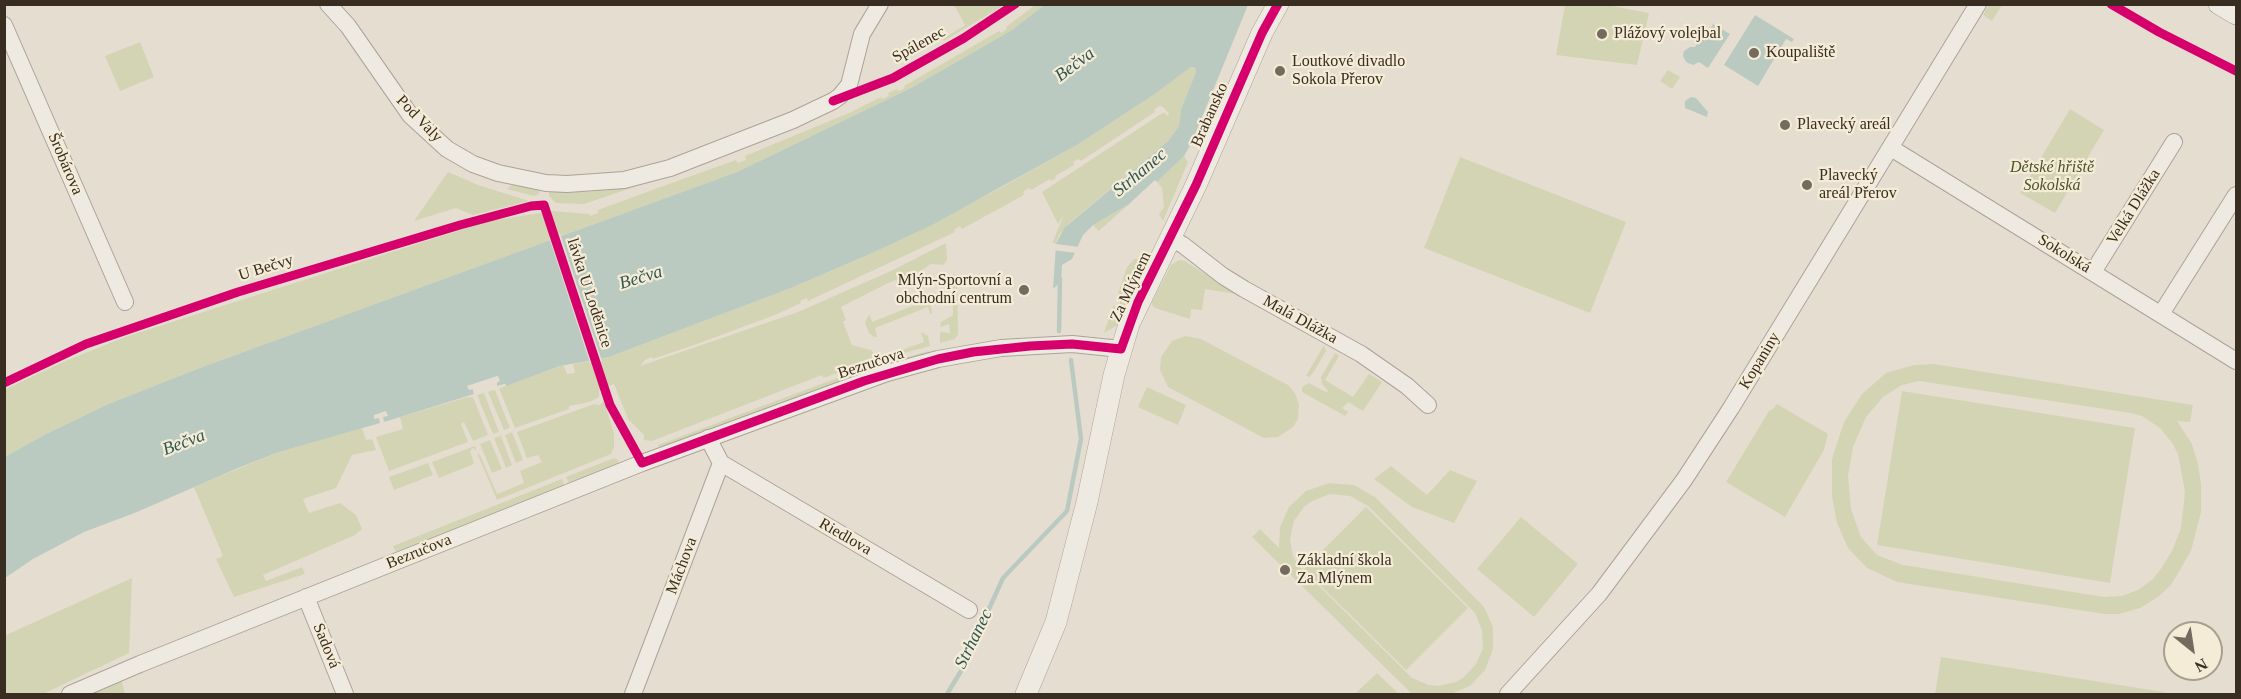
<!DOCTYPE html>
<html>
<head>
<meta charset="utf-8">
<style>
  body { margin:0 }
  #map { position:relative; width:2241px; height:699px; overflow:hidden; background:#e5ded0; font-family:"Times New Roman",serif }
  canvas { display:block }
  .frame { position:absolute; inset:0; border:6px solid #392c20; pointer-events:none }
  .north { position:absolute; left:2163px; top:621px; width:60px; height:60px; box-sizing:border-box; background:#f4ecd7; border:2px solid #a99f8e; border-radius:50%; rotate:150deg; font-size:16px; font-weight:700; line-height:24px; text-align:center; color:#392c20 }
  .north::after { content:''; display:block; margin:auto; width:21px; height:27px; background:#756a5e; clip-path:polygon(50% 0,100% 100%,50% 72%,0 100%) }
</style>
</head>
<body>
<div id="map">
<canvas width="2241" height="699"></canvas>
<div class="frame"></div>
<div class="north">N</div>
</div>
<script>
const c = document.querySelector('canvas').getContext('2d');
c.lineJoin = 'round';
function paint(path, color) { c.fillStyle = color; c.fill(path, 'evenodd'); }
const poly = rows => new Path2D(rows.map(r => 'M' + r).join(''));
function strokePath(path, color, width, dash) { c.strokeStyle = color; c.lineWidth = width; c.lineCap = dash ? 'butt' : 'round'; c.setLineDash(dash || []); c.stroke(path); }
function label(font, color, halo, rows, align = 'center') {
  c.font = font + ' "Times New Roman",serif'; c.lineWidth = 4.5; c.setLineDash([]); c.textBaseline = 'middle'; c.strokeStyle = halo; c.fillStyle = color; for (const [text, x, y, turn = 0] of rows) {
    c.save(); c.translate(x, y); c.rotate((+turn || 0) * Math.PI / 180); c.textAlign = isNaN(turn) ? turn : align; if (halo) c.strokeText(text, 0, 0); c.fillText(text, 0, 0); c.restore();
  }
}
paint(poly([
  [954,5,954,4,1004,5,944,41,943,39,965,25],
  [1035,5,1044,5,1012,30,911,88,737,172,197,369,106,405,44,435,5,457,4,390,63,362,125,337,489,221,553,211,589,214,590,216,598,213,598,210,655,189,736,160,738,163,746,160,745,156,849,113,881,97,882,99,889,96,888,93,897,89,899,91,905,88,904,86,999,31,1001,33,1007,29,1006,27],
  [1565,5,1607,5,1649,13,1637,65,1556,55],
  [1989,5,2002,5,1992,21,1983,15],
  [140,42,154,77,120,91,105,56],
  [1191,67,1195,69,1196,72,1181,109,1179,126,1168,141,1069,223,1059,235,1056,244,1053,243,1053,241,1064,215,1058,224,1042,192,1164,112,1168,116,1169,114,1163,107,1159,106,1154,110,1155,112,1081,161,1079,159,1073,162,1074,165,1055,176,1056,178,1051,181,1050,179,1031,190,1029,188,1023,192,1024,195,962,229,960,226,954,230,955,232,808,301,807,298,800,301,801,303,775,315,697,344,653,359,652,357,645,360,640,366,798,312,891,271,946,243,947,260,943,265,931,264,921,271,888,283,841,307,846,320,843,322,852,345,871,350,877,359,924,342,921,332,928,336,930,346,866,363,823,378,822,375,652,441,644,440,644,435,628,419,614,384,599,390,599,397,590,402,569,406,569,409,515,428,499,388,561,366,564,366,567,374,575,373,573,364,609,357,791,288,870,254,997,190,1077,145,1155,94],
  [1668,70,1680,77,1672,89,1660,81],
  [2070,109,2104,130,2055,213,2020,193],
  [1184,156,1188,162,1163,221,1159,214,1164,207,1162,188,1157,182],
  [1460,157,1626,222,1590,313,1424,248],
  [448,172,478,185,529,201,473,215,456,208,414,221],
  [643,184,584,204,556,203,549,196,549,191,588,192],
  [512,185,540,190,539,194,534,196,507,189],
  [1128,205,1099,231,1093,225],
  [1134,259,1140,259,1149,263,1122,319,1116,326,1104,333,1113,306,1118,307,1121,299,1117,297,1127,267],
  [1179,260,1185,261,1236,294,1205,289,1202,310,1191,309,1190,319,1155,308,1152,305,1152,302,1171,265],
  [954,274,957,277,958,334,955,339,940,343,940,332,950,333,949,324,940,327,941,322,953,315,952,278,941,282],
  [924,292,930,298,932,313,930,314,928,307,875,328,877,337,874,337,869,333,865,323,868,316,870,315,872,322,925,301,923,293],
  [1185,336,1201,339,1288,385,1295,393,1299,405,1298,419,1293,427,1278,437,1264,438,1168,387,1160,370,1161,357,1172,341],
  [1324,345,1326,351,1313,373,1309,377,1306,376],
  [929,351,927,356,855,376,659,448,658,445,848,374],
  [1335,353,1339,356,1325,380,1353,397,1369,374,1382,382,1363,411,1348,402,1342,408,1348,412,1345,416,1302,392,1302,387,1309,383,1326,392,1328,391,1322,384,1321,377],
  [1914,365,1934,364,2193,405,2190,422,2177,421,2192,444,2198,464,2201,484,2201,512,2191,551,2171,585,2158,597,2140,608,2119,614,2104,614,1897,582,1867,568,1848,548,1837,523,1832,497,1832,459,1844,422,1862,394,1886,373],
  [1919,381,2131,413,2142,416,2160,428,2173,444,2178,454,2185,492,2181,528,2172,551,2160,570,2153,579,2138,590,2121,596,2104,597,1903,565,1877,555,1861,537,1851,509,1848,476,1853,447,1866,417,1883,397,1902,385],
  [1147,387,1186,405,1178,425,1138,407],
  [495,390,510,428,504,430,488,392],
  [1902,391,2135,428,2110,583,1877,545],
  [484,393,499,432,493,434,477,395],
  [468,397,473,397,488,435,473,441,464,422,461,424,468,442,389,471,376,437,403,429,400,417],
  [604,401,614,434,614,447,611,454,497,500,477,453,480,455,497,494,524,483,520,471,542,462,538,455,527,458,517,432,594,404,600,405],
  [1777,404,1828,434,1824,450,1785,517,1726,482,1769,411,1773,409],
  [362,428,366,440,372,439,376,450,352,455,336,488,303,499,309,513,340,503,356,515,362,529,355,535,263,575,266,581,302,567,305,574,234,597,216,559,223,556,194,487,276,453],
  [512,432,523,460,516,463,505,435],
  [501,436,512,465,506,468,494,438],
  [490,440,502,469,492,473,480,444],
  [475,446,477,451,473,448,470,451,474,464,439,478,432,462],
  [614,458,618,460,619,464,569,483,566,477],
  [428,463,433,475,394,490,389,477],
  [1391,466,1427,495,1450,470,1477,481,1454,523,1412,507,1374,479],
  [562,479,564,485,498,512,396,552,393,546],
  [1329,483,1354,485,1375,497,1484,607,1493,627,1493,649,1485,670,1470,686,1451,694,1412,694,1252,537,1260,529,1279,548,1280,527,1289,507,1306,491],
  [1330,494,1350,496,1368,506,1475,613,1482,630,1483,648,1476,664,1464,677,1456,682,1438,686,1429,685,1412,678,1297,564,1293,556,1290,539,1294,521,1304,507,1312,501],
  [1366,507,1468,608,1406,670,1304,569],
  [1521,517,1578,564,1534,617,1477,569],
  [132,578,129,653,43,694,5,694,5,633,6,635],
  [1941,657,2164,692,2164,694,1935,694],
  [1377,673,1399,694,1355,694],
  [116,680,122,682,125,694,83,694]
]), '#d3d4b3');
paint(poly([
  [1044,5,1248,5,1191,144,1184,156,1157,182,1155,180,1128,205,1093,225,1083,235,1072,259,1062,265,1061,282,1053,289,1056,244,1064,228,1168,141,1179,126,1181,109,1196,72,1195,68,1191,67,1155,94,1077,145,932,225,870,254,791,288,609,357,560,366,506,386,505,384,497,386,497,376,468,386,473,389,474,394,384,422,383,417,388,416,386,411,374,415,374,419,379,418,380,423,276,453,238,468,137,512,84,532,33,559,5,578,5,457,44,435,106,405,197,369,737,172,911,88,1012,30],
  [1755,15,1794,39,1792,42,1786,39,1758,86,1724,65],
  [1713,24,1730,34,1708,68,1699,62,1693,65,1686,62,1683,56,1684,51,1690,47,1695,47,1704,33,1707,34],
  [1691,97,1696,98,1708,112,1707,117,1685,108,1685,101]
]), '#bbcac1');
paint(poly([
  [560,233,602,361,590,363,549,237],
  [1053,243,1056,244,1079,247,1077,253,1052,250],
  [498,376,500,381,496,383,497,386,505,384,506,386,496,389,493,383,494,380,475,387,477,395,468,398,474,394,473,389,469,390,467,386]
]), '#e5ded0');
strokePath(poly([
  [1059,331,1060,279],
  [947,694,961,671,1003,578,1067,511,1081,439,1071,360]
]), '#bbcac1', 4.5);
const minor = poly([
  [328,4,348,26,410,115,447,149,473,164,498,173,546,183,567,184,624,180,670,168,793,120,833,101,840,96,849,85,862,34,880,4],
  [4,25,125,302],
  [1891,148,2236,361],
  [1170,238,1183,245,1223,276,1244,289,1361,354,1407,386,1428,405],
  [2093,272,2174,142],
  [2161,314,2236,195],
  [721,463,969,610],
  [306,597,345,694],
  [70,694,140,664,642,463,887,373,938,359,1001,348,1072,344,1121,349],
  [633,694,721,463,708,438],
  [1508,694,1599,594,1684,480,1731,408,1978,4]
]);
const tertiary = poly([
  [2219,4,2236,14],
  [1026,694,1056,622,1087,502,1114,375,1129,324,1196,185,1262,33,1278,4]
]);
strokePath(minor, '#aaa399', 18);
strokePath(tertiary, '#aaa399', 22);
strokePath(minor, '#eee9e1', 16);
strokePath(tertiary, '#eee9e1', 21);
strokePath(poly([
  [2111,4,2159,32,2236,71],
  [833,101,893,78,964,38,1015,4],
  [4,383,86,344,238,292,460,225,531,206,544,205,610,405,642,463,864,381,938,359,973,352,1030,346,1072,344,1121,349,1138,302,1196,185,1262,33,1278,4]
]), '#d6006c', 9);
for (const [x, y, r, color] of [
  [1602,34,6,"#756a5e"],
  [1754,53,6,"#756a5e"],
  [1280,71,6,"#756a5e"],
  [1785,125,6,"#756a5e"],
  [1807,185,6,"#756a5e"],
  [1024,290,6,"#756a5e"],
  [1285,570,6,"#756a5e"]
]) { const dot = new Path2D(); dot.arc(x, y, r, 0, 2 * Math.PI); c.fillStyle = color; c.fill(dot); strokePath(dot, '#f4ecd7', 2); }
label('16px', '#392c20', '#f4ecd7', [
  ["Plážový volejbal",1614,34],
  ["Koupaliště",1766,53],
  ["Loutkové divadlo",1292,62],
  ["Sokola Přerov",1292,80],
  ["Plavecký areál",1797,125],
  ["Plavecký",1819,176],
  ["areál Přerov",1819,194],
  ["Mlýn-Sportovní a",1012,281,"right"],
  ["obchodní centrum",1012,299,"right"],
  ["Základní škola",1297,561],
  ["Za Mlýnem",1297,579]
], 'left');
label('16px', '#392c20', '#f4ecd7', [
  ["Spálenec",919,45,-29],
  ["Brabansko",1210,115,-66],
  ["Pod Valy",419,119,46],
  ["Šrobárova",65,164,67],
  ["Velká Dlážka",2134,207,-58],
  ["Sokolská",2064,254,32],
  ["U Bečvy",266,268,-17],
  ["Za Mlýnem",1131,287,-65],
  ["lávka U Loděnice",589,293,72],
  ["Malá Dlážka",1300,320,29],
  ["Kopaniny",1760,361,-59],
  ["Bezručova",871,364,-18],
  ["Riedlova",845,537,30],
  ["Bezručova",419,552,-22],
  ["Máchova",682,566,-69],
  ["Sadová",326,646,68]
]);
label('italic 16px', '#495428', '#f4ecd7', [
  ["Dětské hřiště",2052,168],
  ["Sokolská",2052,186]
]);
label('italic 18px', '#315855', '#f4ecd7', [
  ["Bečva",1075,65,-37],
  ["Strhanec",1140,173,-40],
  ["Bečva",641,278,-17],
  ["Bečva",184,443,-21],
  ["Strhanec",974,639,-64]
]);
</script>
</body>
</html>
